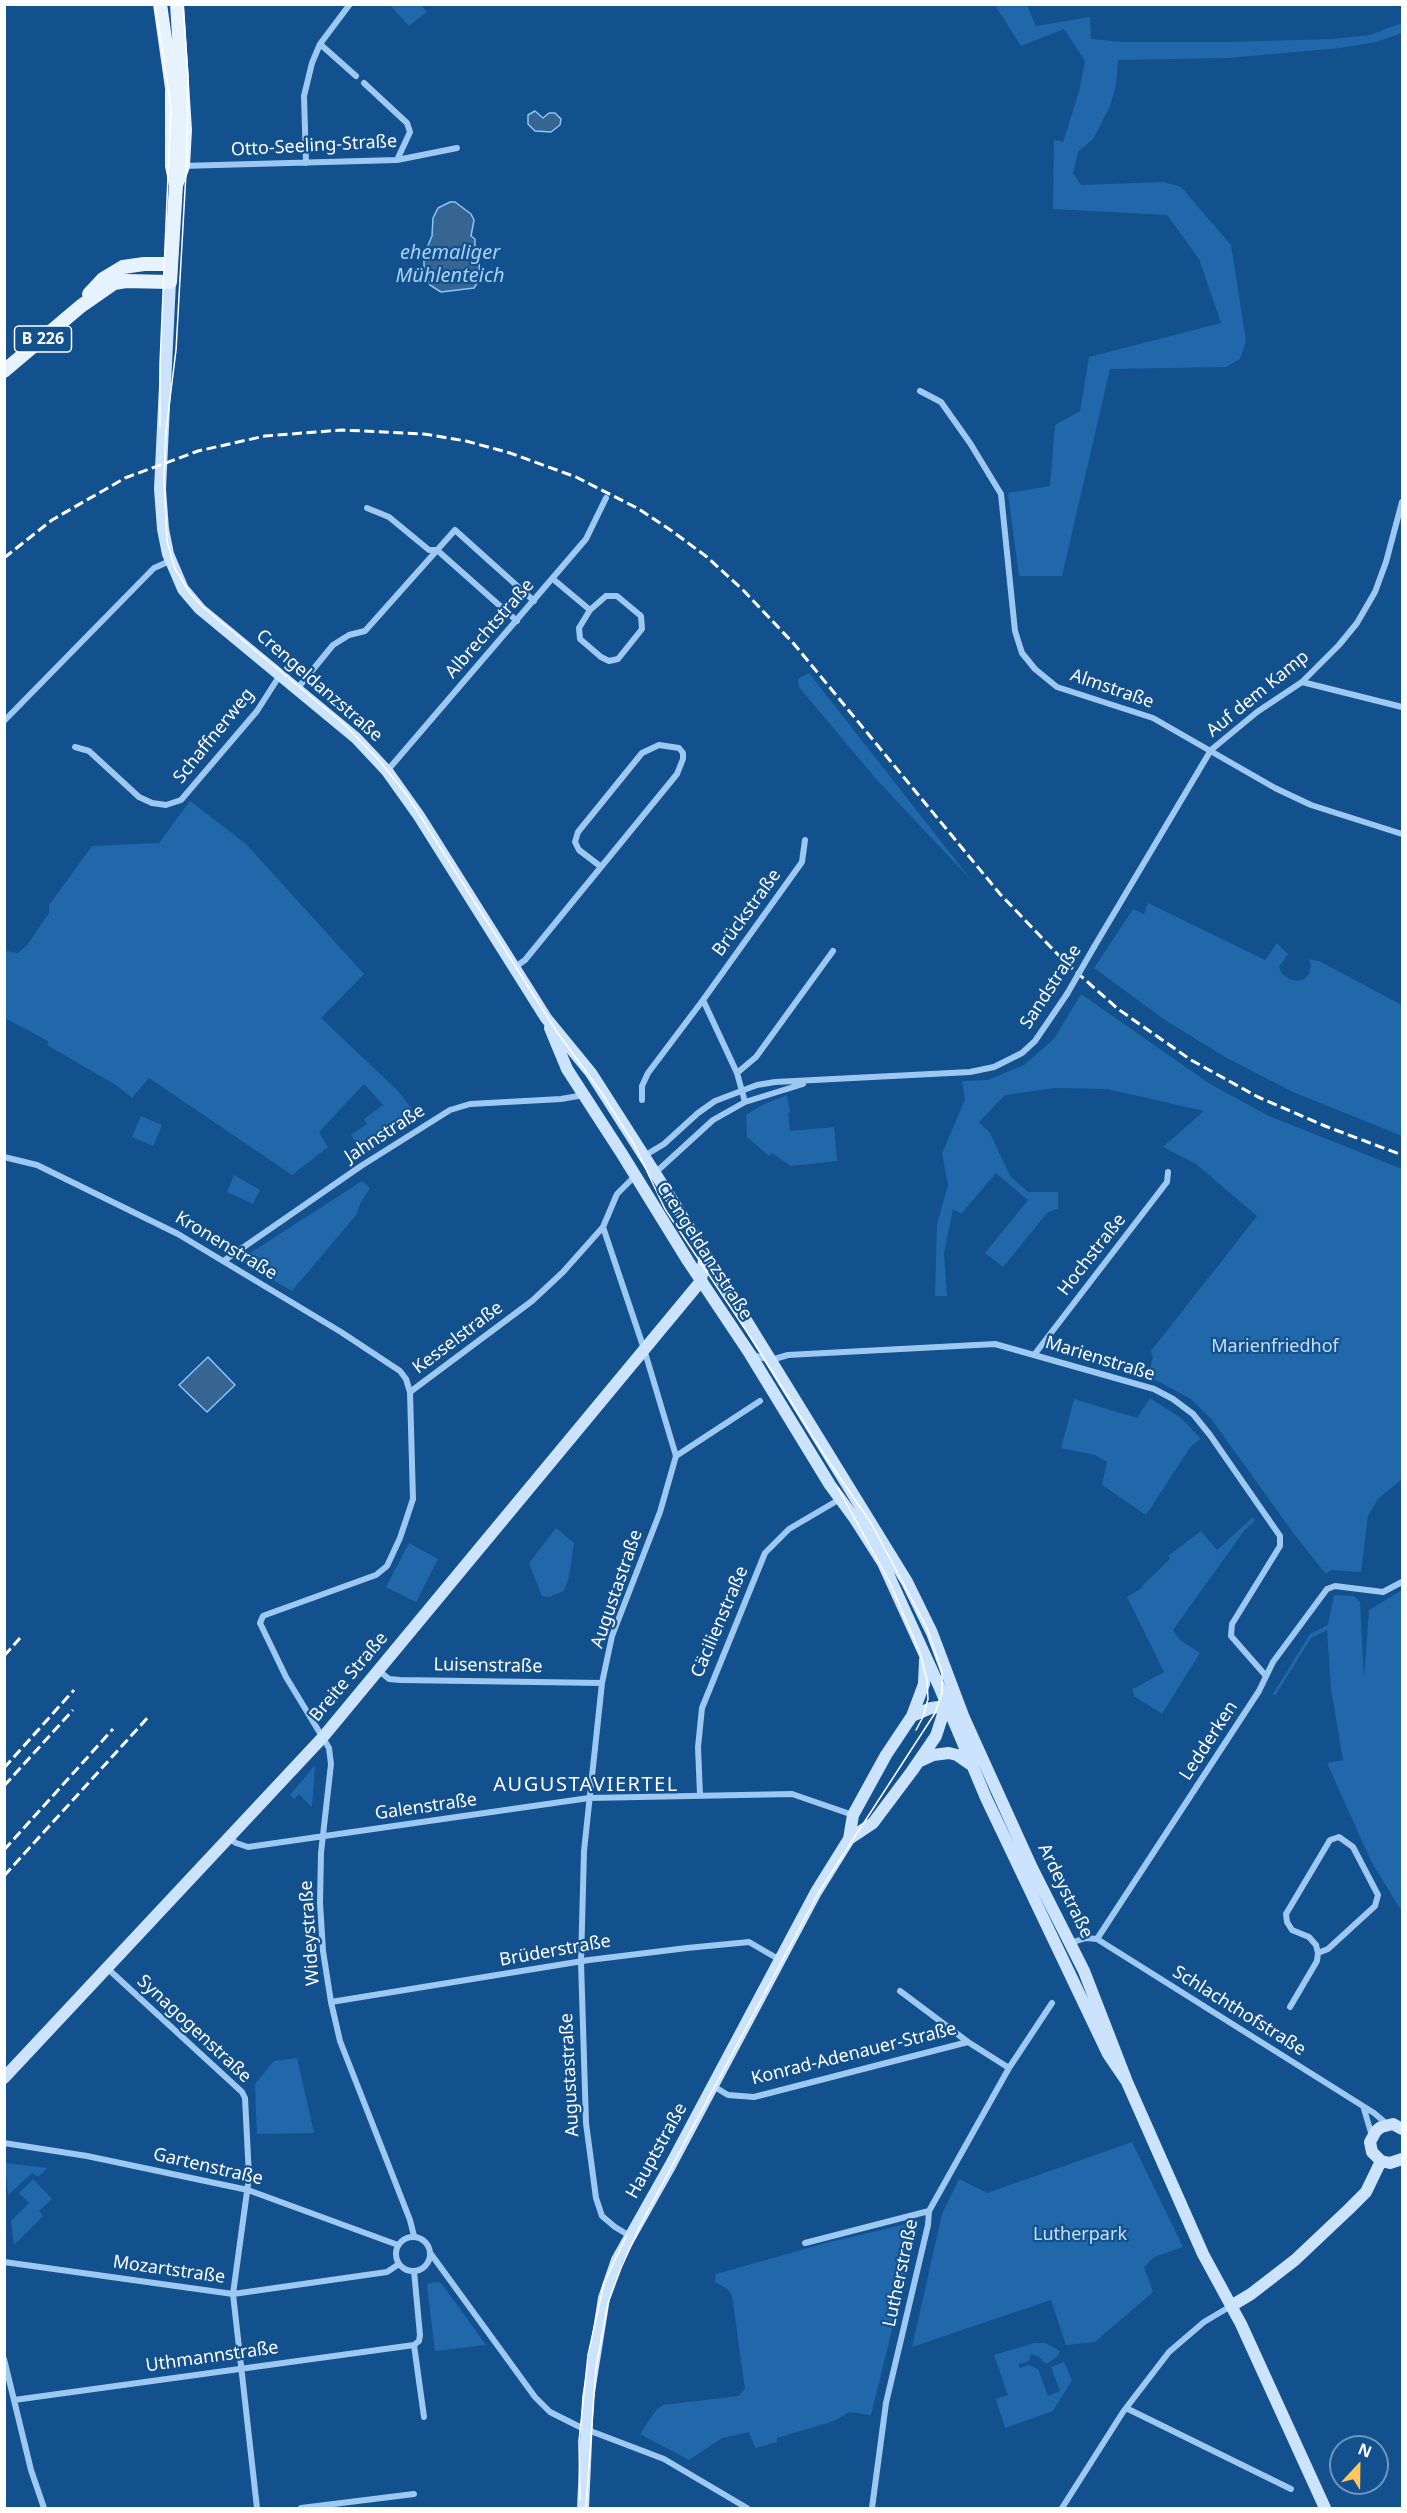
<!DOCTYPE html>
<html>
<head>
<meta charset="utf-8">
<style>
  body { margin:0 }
  #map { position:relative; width:1407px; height:2513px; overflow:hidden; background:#12508e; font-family:"Noto Sans",sans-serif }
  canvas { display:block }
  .frame { position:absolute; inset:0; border:6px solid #fff; pointer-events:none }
  .north { position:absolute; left:1329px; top:2435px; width:60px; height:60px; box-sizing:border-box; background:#12508e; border:2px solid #7196bb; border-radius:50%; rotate:22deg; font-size:16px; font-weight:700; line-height:24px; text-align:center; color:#fff }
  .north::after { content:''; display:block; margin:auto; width:21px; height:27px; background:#ffc65d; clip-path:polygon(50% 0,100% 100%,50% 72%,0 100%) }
</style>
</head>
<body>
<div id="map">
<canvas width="1407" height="2513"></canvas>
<div class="frame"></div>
<div class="north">N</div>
</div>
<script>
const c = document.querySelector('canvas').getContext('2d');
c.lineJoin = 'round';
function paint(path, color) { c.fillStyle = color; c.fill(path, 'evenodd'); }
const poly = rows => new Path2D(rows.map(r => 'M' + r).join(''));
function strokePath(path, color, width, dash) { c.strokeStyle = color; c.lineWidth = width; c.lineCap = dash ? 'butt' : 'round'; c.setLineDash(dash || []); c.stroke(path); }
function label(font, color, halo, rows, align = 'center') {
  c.font = font + ' "Noto Sans",sans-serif'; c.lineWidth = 4.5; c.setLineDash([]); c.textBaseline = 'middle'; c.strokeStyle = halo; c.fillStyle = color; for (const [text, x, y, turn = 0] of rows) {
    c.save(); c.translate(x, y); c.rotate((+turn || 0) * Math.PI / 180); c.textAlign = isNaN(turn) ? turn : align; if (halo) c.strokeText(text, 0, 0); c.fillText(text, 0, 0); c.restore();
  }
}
paint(poly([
  [390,5,421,5,427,12,409,26],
  [995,5,1027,5,1036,26,1090,17,1091,39,1122,42,1225,42,1333,39,1370,35,1402,23,1402,33,1376,42,1340,48,1228,58,1118,60,1116,85,1110,106,1094,138,1078,152,1073,173,1081,185,1163,182,1181,187,1231,245,1246,341,1240,359,1226,367,1110,369,1062,576,1019,576,1008,493,1050,486,1055,425,1080,411,1089,357,1221,323,1199,259,1167,215,1053,209,1054,140,1063,142,1079,92,1085,61,1064,29,1021,46],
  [809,673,972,881,876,779,799,687,798,679],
  [190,801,246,844,364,974,321,1018,398,1091,418,1117,363,1153,351,1135,367,1124,364,1119,383,1105,364,1084,319,1132,328,1147,292,1175,149,1078,132,1098,116,1085,47,1045,48,1041,5,1018,5,951,18,953,27,945,49,913,49,905,92,846,159,843],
  [1148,903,1265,960,1277,943,1288,954,1279,967,1282,974,1289,979,1297,981,1304,979,1309,974,1311,966,1309,959,1319,961,1400,1004,1402,1004,1402,1136,1293,1092,1225,1057,1165,1020,1094,968,1133,909,1144,914],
  [1081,994,1210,1084,1269,1116,1402,1169,1402,1479,1378,1499,1368,1516,1361,1572,1331,1570,1326,1574,1294,1534,1212,1420,1191,1399,1148,1376,1153,1357,1151,1351,1257,1216,1196,1164,1163,1147,1204,1111,1107,1089,1055,1088,1005,1095,979,1122,990,1133,1010,1176,1028,1192,1058,1192,1058,1209,1048,1212,1003,1267,985,1253,1028,1200,996,1173,961,1214,953,1209,944,1253,947,1296,935,1296,937,1224,948,1185,942,1153,965,1100,962,1081,988,1080,1024,1065,1054,1039],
  [787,1095,790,1112,788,1113,790,1131,834,1127,837,1161,791,1166,772,1153,769,1156,747,1137,746,1115,764,1104],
  [141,1116,162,1125,153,1146,132,1137],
  [234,1175,260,1190,253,1204,227,1192],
  [362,1181,370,1188,360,1204,357,1214,292,1291,246,1265,241,1259],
  [1150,1398,1181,1418,1201,1439,1191,1446,1146,1515,1102,1485,1107,1462,1095,1455,1061,1448,1074,1399,1137,1418],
  [1253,1517,1255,1521,1244,1531,1173,1630,1180,1640,1200,1653,1162,1714,1134,1696,1133,1689,1164,1672,1127,1597,1143,1587,1142,1586,1170,1559,1168,1556,1201,1531,1217,1550],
  [556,1528,574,1543,569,1577,564,1591,549,1597,542,1596,529,1563],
  [409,1543,438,1559,416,1602,386,1587],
  [1402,1590,1402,1912,1371,1861,1327,1763,1343,1760,1331,1689,1327,1630,1311,1638,1275,1696,1273,1694,1310,1634,1328,1625,1334,1595,1354,1596,1360,1602,1364,1679,1369,1610],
  [315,1765,312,1807,299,1794,294,1799,290,1795],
  [297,2058,314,2133,257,2134,255,2084,274,2061],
  [1132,2142,1183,2247,1154,2257,1144,2267,1153,2292,1095,2342,1066,2345,1051,2300,912,2347,942,2214,959,2179,987,2193],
  [5,2163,47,2168,38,2177,32,2173,8,2195],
  [33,2179,52,2199,39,2211,43,2216,14,2245,11,2221,29,2203,19,2193],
  [919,2221,871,2415,849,2412,834,2421,777,2438,777,2442,755,2448,749,2432,722,2438,689,2460,640,2434,657,2409,663,2405,738,2396,745,2389,732,2296,728,2289,715,2282,716,2274,826,2243],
  [439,2282,442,2284,486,2345,435,2351,427,2286,429,2283],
  [1034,2343,1045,2343,1060,2351,1057,2357,1046,2364,1039,2357,1031,2354,1029,2361,1020,2364,1018,2365,1020,2368,1029,2365,1038,2369,1048,2396,1060,2391,1051,2367,1064,2362,1072,2380,1053,2411,1005,2428,996,2399,1008,2395,994,2355]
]), '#2168ab');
const water = poly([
  [535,111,543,118,549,113,555,113,561,119,560,125,551,132,535,131,528,124,528,115,535,111],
  [450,202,455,202,471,214,474,220,471,236,475,239,475,256,479,261,480,278,474,288,441,292,430,285,424,271,424,255,432,236,433,218,438,208,450,202],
  [208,1357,235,1385,207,1412,179,1385,208,1357]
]);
paint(water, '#376592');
strokePath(water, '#8ec4f5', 1.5);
strokePath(poly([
  [320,44,356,76],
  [364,83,407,123,410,132,397,160],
  [306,163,304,96,312,63,320,44,350,4],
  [181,166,397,160,457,148],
  [920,391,941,402,970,443,1001,494,1015,631,1022,653,1035,669,1057,687,1153,718,1275,788,1311,805,1402,834],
  [367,508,389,517,429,550,437,550,517,621],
  [553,579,590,610],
  [606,596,617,596,641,616,642,629,618,659,609,661,601,657,580,639,579,628,590,610,606,596],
  [1302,682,1402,707],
  [297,689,333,645,349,635,365,631,455,530,534,601],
  [4,721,154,568,170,561],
  [75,747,89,751,139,797,152,803,166,805,181,800,257,711,280,675],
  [387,771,586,539,606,498],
  [1094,947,1211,750,1257,712,1302,682,1339,645,1357,623,1375,592,1386,562,1402,502],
  [514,968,525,960,677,774,683,759,683,753,679,748,659,745,642,753,578,832,575,842,579,850,600,866],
  [737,1073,756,1057,833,951],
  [642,1100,642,1086,648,1073,703,1000],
  [745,1102,737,1073,703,1000,802,862,805,840],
  [644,1156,664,1144,698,1113,715,1101,757,1085,775,1082,970,1072,994,1067,1022,1053,1035,1041,1067,994],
  [4,1157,37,1165,178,1234,341,1332,400,1371,406,1379,410,1392,413,1499,400,1538,387,1566,376,1575,268,1614,263,1616,260,1623,286,1677,329,1748,331,1764,321,1853,320,1903,323,1951,331,2002,340,2041,410,2220,414,2236],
  [655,1173,713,1120,745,1102,803,1084],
  [603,1227,644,1349,676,1456,660,1512,612,1636,602,1683,584,1851,581,1962,586,2123,596,2198,602,2216,615,2227,630,2236],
  [225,1260,361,1166,450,1110,470,1104,561,1099,584,1095],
  [752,1355,771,1360,788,1355,995,1344,1154,1389,1173,1399,1193,1414,1210,1435,1280,1536,1280,1546,1232,1624,1231,1636,1266,1676],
  [1034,1355,1167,1182,1168,1172],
  [410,1392,532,1301,563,1272,603,1227,617,1194,635,1176],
  [676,1456,760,1401],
  [378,1670,389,1679,400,1680,602,1683],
  [700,1795,698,1747,702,1708,765,1553,789,1529,840,1499],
  [229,1838,236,1843,248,1847,589,1798,792,1794,853,1815],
  [1097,1939,1259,1691,1273,1662,1327,1589,1335,1586,1383,1592,1402,1582],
  [1070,1943,1086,1938,1097,1939,1374,2113,1387,2124],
  [107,1968,242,2092,245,2098,249,2177,233,2294,257,2508],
  [900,1991,968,2042],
  [331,2002,589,1960,687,1948,749,1942,780,1960],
  [1290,2007,1317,1961,1318,1953,1316,1945,1309,1937,1292,1930,1287,1922,1286,1914,1330,1840,1339,1837,1353,1847,1378,1895,1375,1906,1328,1949,1318,1953],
  [713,2086,728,2095,754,2097,968,2042,1009,2068],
  [1364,2109,1372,2136],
  [4,2143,87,2156,248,2190,398,2245],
  '396 2254a17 17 0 1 1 34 0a17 17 0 1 1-34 0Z',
  [805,2243,929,2211],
  [431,2254,535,2397,550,2412,580,2427,664,2459,747,2508],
  [4,2262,233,2294,387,2272,399,2264],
  [414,2271,420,2335,419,2341,414,2345,424,2417],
  [4,2359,31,2470,44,2508],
  [14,2400,414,2345],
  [1126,2408,1291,2489],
  [301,2508,414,2494],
  [872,2508,886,2403,928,2225,929,2211,1009,2068,1052,2003],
  [1062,2508,1123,2412,1169,2352,1204,2322,1231,2306]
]), '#9cc8f1', 6);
strokePath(poly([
  [170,282,160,489,163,529,168,554,183,589,200,609,356,738,387,771,419,816,546,1018,591,1073,674,1203,907,1582,932,1633,964,1718,983,1760,1032,1868,1084,1971,1127,2082],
  [550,1028,567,1069,622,1154,688,1261,750,1354,830,1485,855,1519,883,1563,939,1686,986,1798,1108,2054,1127,2082,1203,2254,1241,2324,1325,2508],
  [912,1716,924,1684,925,1660],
  [920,1761,933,1755,949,1753,957,1755,970,1764],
  [849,1839,873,1823,912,1771,936,1736,946,1705],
  [4,2078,323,1737,701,1281,705,1253],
  [1402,2129,1393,2124,1381,2127,1376,2131,1370,2142,1372,2152,1381,2161,1390,2163,1402,2159],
  [1231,2306,1251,2294,1295,2260,1349,2209,1366,2192,1381,2161],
  [583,2508,588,2398,604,2298,617,2260,670,2166,816,1892,849,1839,853,1815,886,1755,912,1716,931,1708,946,1706,951,1708]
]), '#cbe3fc', 12);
strokePath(poly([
  [160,4,172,88,172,166,176,185],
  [89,294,103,279,123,267,144,264,171,264],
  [4,371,81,306,114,283,126,281,170,282,176,185,183,166,185,130,177,4]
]), '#e7f2ff', 14);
strokePath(poly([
  [155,4,171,107,160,364,160,426],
  [183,4,188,76,187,155,176,350,166,431,164,477,167,541,175,569,190,593,203,607,344,724,378,759,407,795,557,1032,601,1092,634,1144,665,1209,755,1344,825,1456,871,1523,927,1628,942,1672,942,1693,935,1713,819,1892,641,2224,621,2268,608,2303,596,2368,586,2508],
  [838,1488,890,1583,920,1653,927,1680,928,1699,923,1717,916,1730],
  [580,2500,579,2441,588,2355,604,2283,626,2237]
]), '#fff', 1.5);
strokePath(poly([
  [4,558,52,520,125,478,198,451,265,436,342,430,424,434,466,441,510,453,576,477,637,508,672,531,707,557,744,591,794,644,1000,894,1064,961,1118,1009,1191,1060,1258,1097,1325,1126,1402,1155],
  [4,1656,20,1638],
  [4,1768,74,1690],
  [4,1786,73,1710],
  [4,1850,113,1729],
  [4,1876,150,1715]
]), '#fff', 3, [10, 4.5]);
strokePath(poly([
  [1067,994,1094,947]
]), '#9cc8f1', 6);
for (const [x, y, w] of [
  [43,339,57]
]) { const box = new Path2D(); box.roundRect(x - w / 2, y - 13, w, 26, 4.5); c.fillStyle = '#12508e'; c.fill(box); strokePath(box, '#fff', 1.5); }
label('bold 16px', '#fff', null, [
  ["B 226",43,339]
]);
label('18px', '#fff', '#12508e', [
  ["Otto-Seeling-Straße",314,146,-3],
  ["Albrechtstraße",490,629,-49],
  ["Crengeldanzstraße",319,686,41],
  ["Almstraße",1112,689,19],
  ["Auf dem Kamp",1258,694,-39],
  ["Schaffnerweg",214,736,-51],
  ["Brückstraße",747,913,-54],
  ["Sandstraße",1051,987,-57],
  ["Jahnstraße",385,1134,-33],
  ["Kronenstraße",226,1246,31],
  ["Crengeldanzstraße",704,1251,57],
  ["Hochstraße",1092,1255,-52],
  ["Kesselstraße",458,1338,-37],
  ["Marienstraße",1100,1359,17],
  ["Augustastraße",617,1589,-71],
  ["Cäcilienstraße",720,1622,-67],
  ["Luisenstraße",488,1666,1],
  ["Breite Straße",349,1677,-50],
  ["Ledderken",1209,1741,-57],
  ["Galenstraße",426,1807,-8],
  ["Ardeystraße",1065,1891,64],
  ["Wideystraße",310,1933,-94],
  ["Brüderstraße",555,1951,-10],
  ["Schlachthofstraße",1239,2011,32],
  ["Synagogenstraße",194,2029,43],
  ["Konrad-Adenauer-Straße",854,2054,-14],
  ["Augustastraße",570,2075,-93],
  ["Hauptstraße",657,2151,-61],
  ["Gartenstraße",208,2167,13],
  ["Mozartstraße",169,2270,8],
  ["Lutherstraße",901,2273,-78],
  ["Uthmannstraße",212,2357,-8]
]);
label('18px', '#c3e1fc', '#12508e', [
  ["Marienfriedhof",1275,1347],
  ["Lutherpark",1080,2235]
]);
label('italic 20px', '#a8d2f8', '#12508e', [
  ["ehemaliger",450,253],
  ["Mühlenteich",450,276]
]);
c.letterSpacing = '1.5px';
label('20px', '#fff', '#12508e', [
  ["AUGUSTAVIERTEL",586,1785]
]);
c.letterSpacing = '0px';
</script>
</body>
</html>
